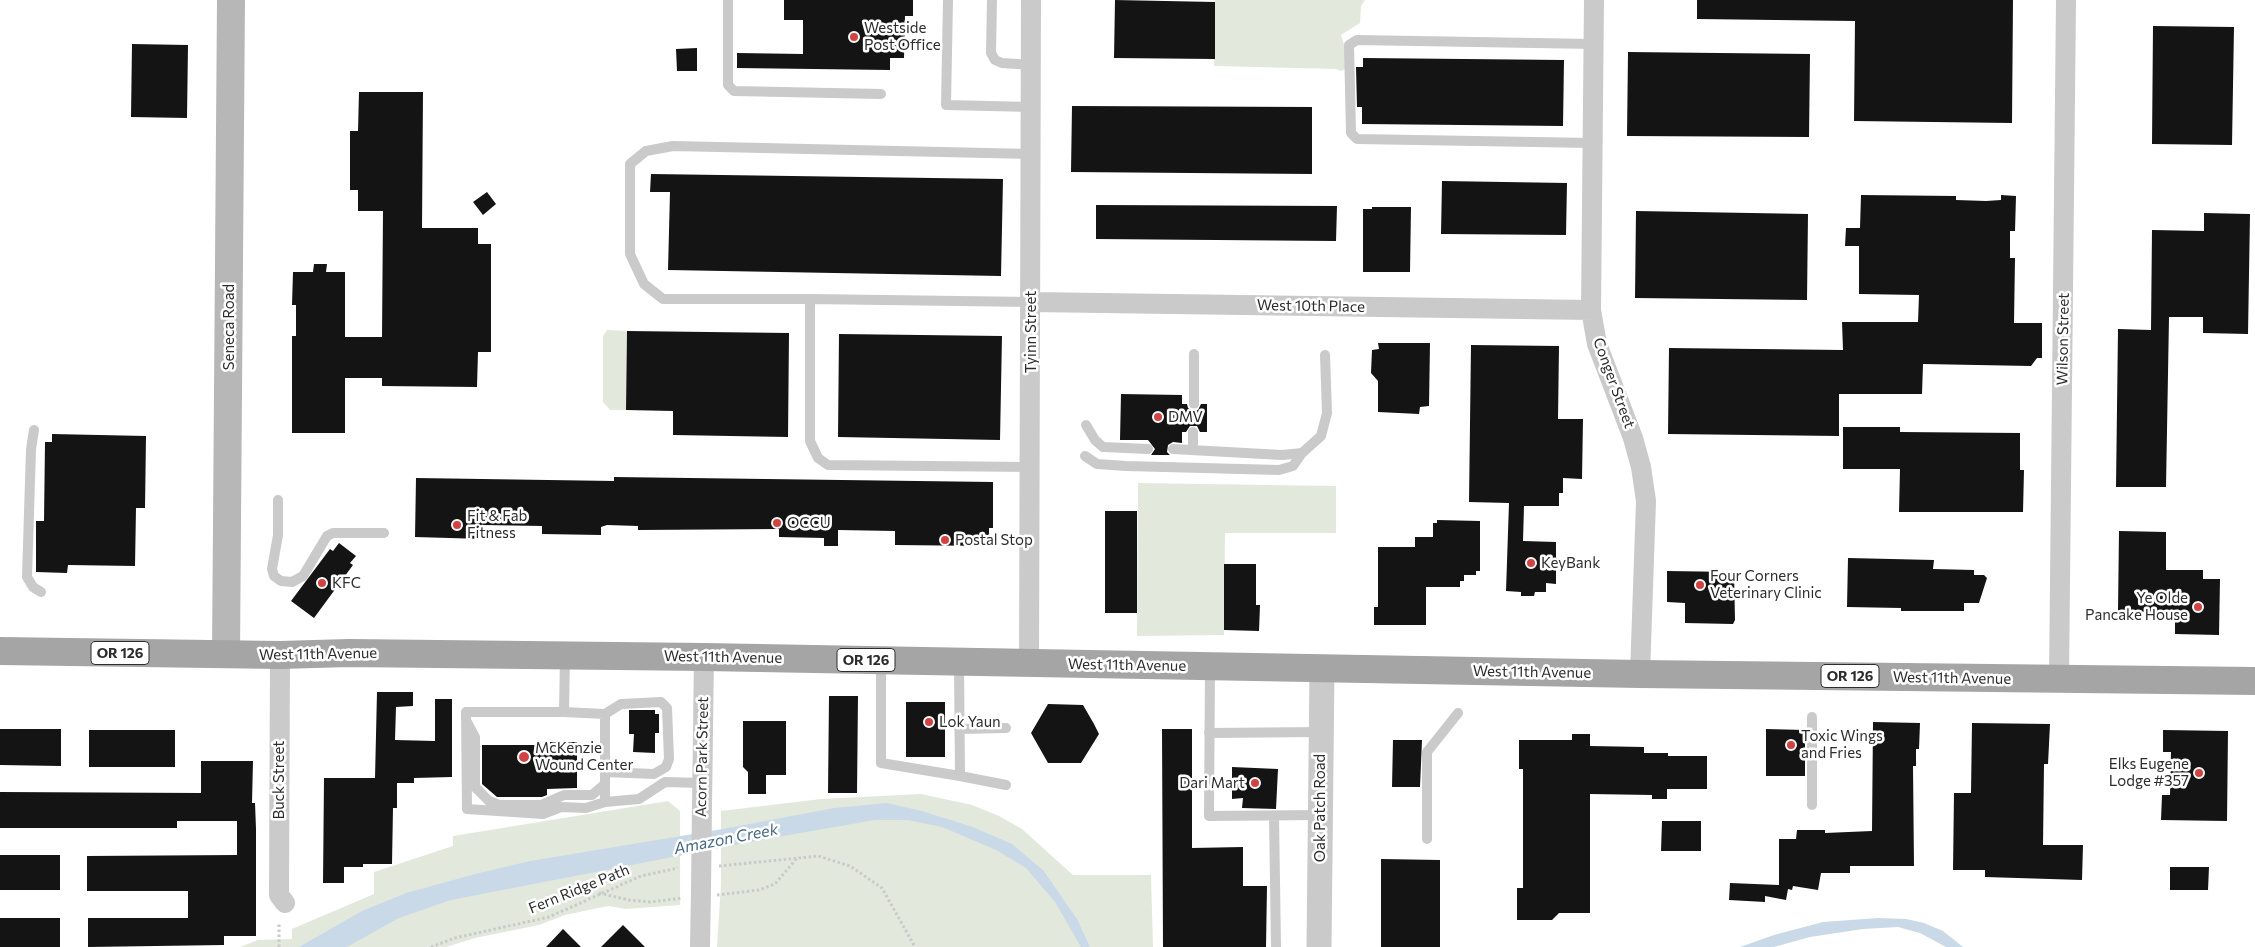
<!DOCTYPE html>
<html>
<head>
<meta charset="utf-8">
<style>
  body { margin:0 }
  canvas { display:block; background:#fff }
</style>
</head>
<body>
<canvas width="2255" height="947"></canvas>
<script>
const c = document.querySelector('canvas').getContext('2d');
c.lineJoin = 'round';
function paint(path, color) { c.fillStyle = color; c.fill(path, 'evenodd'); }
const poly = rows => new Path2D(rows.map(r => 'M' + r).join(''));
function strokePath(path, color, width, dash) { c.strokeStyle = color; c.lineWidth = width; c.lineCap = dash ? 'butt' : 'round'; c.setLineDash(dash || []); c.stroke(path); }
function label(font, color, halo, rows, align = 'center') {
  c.font = font + ' Commissioner,sans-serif'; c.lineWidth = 5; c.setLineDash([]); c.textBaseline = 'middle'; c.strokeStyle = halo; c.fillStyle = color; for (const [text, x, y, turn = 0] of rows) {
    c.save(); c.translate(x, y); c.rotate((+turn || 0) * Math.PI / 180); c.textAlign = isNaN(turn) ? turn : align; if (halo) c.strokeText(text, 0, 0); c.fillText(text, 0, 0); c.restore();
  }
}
paint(poly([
  [1215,0,1365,0,1361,6,1360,23,1341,35,1350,64,1346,69,1341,71,1336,69,1214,66],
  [607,330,627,331,626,410,610,410,603,402,603,336],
  [1138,483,1336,486,1336,533,1225,533,1224,635,1137,636],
  [921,794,972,805,999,816,1022,829,1073,875,1151,875,1153,947,717,947,721,884,721,811,821,799],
  [668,801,680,811,680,905,626,909,608,906,565,915,539,925,475,938,446,947,240,947,258,940,292,939,292,929,374,894,374,872,453,846,453,836]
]), '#e2e9dc');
paint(poly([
  [887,803,922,811,973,827,1012,844,1043,870,1077,919,1090,947,1081,947,1055,902,1026,868,996,850,942,827,907,820,875,820,766,839,451,900,399,918,347,947,299,947,362,911,406,893,475,874,530,861,723,829,834,808],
  [1878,918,1906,919,1924,923,1943,931,1963,947,1946,947,1920,933,1898,927,1863,929,1810,937,1774,947,1740,947,1774,935,1823,922]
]), '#cad9e7');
paint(poly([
  [784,0,913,0,913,16,905,16,904,58,890,58,890,70,737,68,737,53,803,54,803,20,784,20],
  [1115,0,1215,2,1215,59,1114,58],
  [1697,0,2013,0,2012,123,1854,121,1855,21,1697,19],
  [2153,26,2234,27,2232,145,2152,144],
  [132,44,188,45,187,118,131,117],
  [697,48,697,71,677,71,676,49],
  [1628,52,1810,54,1809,137,1627,136],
  [1363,58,1564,60,1563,126,1362,124,1362,107,1357,107,1356,67,1363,67],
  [359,92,423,92,422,228,478,228,478,244,491,244,491,352,478,352,477,387,382,386,382,378,345,378,345,433,292,433,292,336,296,336,296,305,292,305,293,272,313,272,314,264,327,264,326,272,345,272,345,337,382,337,383,211,358,211,358,190,350,190,350,131,358,131],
  [1072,106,1312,107,1312,174,1071,172],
  [651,174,1003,179,1001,276,668,270,670,192,650,192],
  [1442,181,1567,183,1566,235,1441,234],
  [487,192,496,204,483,215,473,202],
  [1861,195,1956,196,1956,200,1986,201,2001,200,2001,195,2016,196,2015,231,2010,231,2010,258,2015,258,2014,323,2042,323,2042,358,2037,358,2031,366,1923,364,1922,394,1839,394,1839,436,1668,434,1669,348,1843,350,1842,322,1918,322,1919,295,1859,294,1859,246,1845,246,1846,228,1860,228],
  [1096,205,1337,206,1336,241,1096,239],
  [1372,207,1411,207,1410,272,1363,272,1363,209,1372,209],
  [1636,211,1808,214,1807,300,1635,298],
  [2204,213,2250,214,2248,334,2203,333,2203,317,2169,317,2166,487,2116,487,2118,329,2151,330,2152,230,2204,231],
  [627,331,789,333,788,437,673,435,673,411,626,410],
  [839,334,1002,336,1000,440,838,437],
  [1378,343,1430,343,1429,406,1420,407,1419,414,1378,412,1378,381,1371,373,1372,350,1379,349],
  [1471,345,1559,346,1558,419,1583,419,1582,479,1563,478,1563,493,1559,493,1559,506,1524,506,1523,541,1556,542,1556,584,1546,583,1546,592,1535,592,1534,596,1521,596,1521,592,1506,591,1509,503,1469,502],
  [1121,394,1182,395,1182,404,1187,404,1188,408,1194,411,1198,410,1201,404,1207,404,1207,432,1200,432,1197,426,1190,426,1186,432,1182,432,1182,443,1173,442,1168,445,1167,452,1170,455,1151,455,1155,449,1148,440,1120,440],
  [1843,427,1900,427,1900,432,2020,433,2020,470,2024,470,2023,512,1899,512,1900,469,1843,469],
  [52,434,146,436,145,508,136,508,135,566,68,565,67,573,36,572,36,521,44,521,45,442,52,442],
  [614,477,993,482,993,528,989,528,989,546,895,545,895,531,838,530,838,546,824,546,824,538,779,537,779,529,638,530,638,526,607,525,601,527,601,535,542,534,542,526,484,525,484,539,415,537,416,478,614,481],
  [1105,511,1137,511,1137,613,1105,613],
  [1437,520,1480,521,1480,571,1476,571,1476,575,1464,575,1464,581,1460,581,1460,587,1426,587,1426,625,1374,625,1374,607,1378,607,1378,547,1415,547,1415,537,1433,537,1433,523,1437,523],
  [2119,531,2166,532,2166,570,2203,570,2203,579,2220,579,2219,635,2175,634,2175,613,2118,611],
  [339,543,356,556,350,563,353,565,314,618,291,601,330,549,333,551],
  [1848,558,1934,560,1933,569,1974,570,1974,575,1984,575,1987,578,1979,603,1964,603,1964,611,1901,611,1901,608,1847,607],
  [1224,564,1256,564,1256,605,1260,605,1259,631,1224,630],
  [1667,571,1734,572,1735,620,1733,624,1685,623,1685,603,1667,602],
  [377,692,413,692,413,706,396,707,395,740,435,741,435,699,452,699,452,777,414,778,414,783,397,783,397,808,393,808,392,864,363,864,363,867,344,867,344,883,323,883,324,778,375,778],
  [829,696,858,696,857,793,828,793],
  [906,702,945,702,945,757,906,757],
  [1048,704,1083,705,1094,724,1099,734,1081,763,1048,763,1031,733],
  [629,710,655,710,655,714,659,714,659,733,655,733,655,753,633,752,634,734,629,734],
  [743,721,786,721,786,775,766,775,766,794,748,794,748,772,743,767],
  [1873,722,1920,723,1919,749,1916,749,1916,766,1913,766,1914,866,1850,866,1850,873,1821,873,1818,890,1793,886,1792,890,1788,889,1786,900,1765,896,1765,902,1729,900,1730,883,1779,885,1779,839,1796,839,1797,830,1825,830,1825,833,1872,831],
  [1972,723,2050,724,2048,764,2044,764,2043,845,2083,845,2082,880,1985,877,1985,870,1953,870,1954,793,1971,793],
  [0,729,61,729,61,766,0,765],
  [1162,729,1192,729,1192,848,1243,847,1243,886,1267,886,1266,947,1163,947],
  [1766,729,1805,730,1805,776,1766,776],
  [89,730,175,730,175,767,89,767],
  [2163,730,2228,731,2227,821,2161,820,2162,795,2170,795,2171,752,2163,752],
  [1572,734,1590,734,1590,746,1644,747,1644,753,1668,753,1668,756,1707,756,1707,789,1667,789,1667,799,1652,799,1652,795,1590,794,1590,913,1559,913,1552,920,1517,920,1517,888,1523,888,1523,769,1519,769,1519,740,1572,740],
  [1393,740,1422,740,1420,787,1392,787],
  [550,742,577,742,577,788,547,789,547,795,542,797,497,797,482,784,482,745,550,745],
  [201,761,253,761,252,803,255,803,256,829,256,936,224,936,224,945,88,947,88,918,188,918,188,891,87,891,87,856,237,855,237,821,177,821,177,828,0,828,0,792,201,793],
  [1232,767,1278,769,1276,809,1242,808,1243,798,1232,799],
  [1662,821,1701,821,1701,851,1661,851],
  [0,855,60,855,60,890,0,890],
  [1381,859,1440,860,1440,947,1381,947],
  [2170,867,2209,867,2208,890,2170,890],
  [0,918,60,918,60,947,0,947],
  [623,925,645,947,601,947],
  [563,929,581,947,546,947]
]), '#141414');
strokePath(poly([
  [719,866,818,856,850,866,882,888,915,947],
  [599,893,629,900,650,902,683,898],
  [717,895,759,890,775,884,797,858],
  [279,947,279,922],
  [431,947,455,938,549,917,641,876,678,868]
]), '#cacaca', 3, [2.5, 2.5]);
strokePath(poly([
  [728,0,728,85,734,91,881,94],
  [948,0,946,105,1032,107],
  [992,0,991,53,995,60,1002,63,1031,65],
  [1593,143,1357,139,1351,133,1349,45,1357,40,1594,44],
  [810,299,663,299,644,284,630,254,630,164,646,151,673,146,1032,154],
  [1194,404,1194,354],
  [1086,425,1095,440,1103,447,1148,449],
  [34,430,31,449,27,577,33,587,41,592],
  [1193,432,1193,449],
  [1173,449,1282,455,1302,453,1321,436,1327,413,1325,355],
  [1085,456,1097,464,1126,466,1279,470,1293,466,1302,453],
  [1030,467,828,465,818,458,810,441,810,299,1032,302],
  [278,500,278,535,272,569,274,576,281,581,292,582,303,576,327,536,333,533,384,533],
  [565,656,564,712,466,712,467,809,543,814,561,807,586,808,605,802],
  [881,661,881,763,960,776,959,662],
  [1210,667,1209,816,1320,815],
  [564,712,605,714,605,802,639,799,665,782,702,783],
  [605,714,621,704,661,702,667,708,669,759,666,767,654,774,605,772],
  [467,722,475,737,475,787,489,801,499,805,541,805,564,795,592,795,605,784],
  [959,729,1006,728],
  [1209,733,1320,732],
  [960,776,1006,785],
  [1812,805,1812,717],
  [1274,816,1276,947],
  [1427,839,1427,752,1458,713]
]), '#cacaca', 10);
strokePath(poly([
  [1594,0,1591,310,1597,344,1633,438,1641,467,1646,501,1640,674],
  [1032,302,1591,310],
  [280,655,279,895,285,903],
  [1029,664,1031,0],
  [2059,679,2066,0],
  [702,805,704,657],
  [700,947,701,890]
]), '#cacaca', 20);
strokePath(poly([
  [1319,947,1322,668]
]), '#cacaca', 25);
strokePath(poly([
  [226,654,231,0]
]), '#b7b7b7', 28);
strokePath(poly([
  [0,651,280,655,349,653,704,657,1640,674,2255,681]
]), '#a5a5a5', 28);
strokePath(poly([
  [701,890,702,805]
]), '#cacaca', 20);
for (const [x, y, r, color] of [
  [854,37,5,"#d14342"],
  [1158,417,5,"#d14342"],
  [777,523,5,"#d14342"],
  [457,525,5,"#d14342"],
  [945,540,5,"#d14342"],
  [1531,563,5,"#d14342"],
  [322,583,5,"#d14342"],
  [1700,585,5,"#d14342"],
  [2198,607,5,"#d14342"],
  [929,722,5,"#d14342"],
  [1791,745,5,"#d14342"],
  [524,757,6,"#d14342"],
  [2199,773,5,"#d14342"],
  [1255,783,5,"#d14342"]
]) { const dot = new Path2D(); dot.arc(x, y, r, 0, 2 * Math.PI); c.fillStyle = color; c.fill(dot); strokePath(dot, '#fff', 2); }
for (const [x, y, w] of [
  [120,653,58],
  [866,660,58],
  [1850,676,58]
]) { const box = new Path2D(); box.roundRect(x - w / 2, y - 11.5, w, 23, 4); c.fillStyle = '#fff'; c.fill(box); strokePath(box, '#2d2d2d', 1); }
label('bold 14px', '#2d2d2d', null, [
  ["OR 126",120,653],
  ["OR 126",866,660],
  ["OR 126",1850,676]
]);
label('15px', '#2d2d2d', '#fff', [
  ["Westside",864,28],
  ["Post Office",864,45],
  ["DMV",1168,417],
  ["Fit & Fab",467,516],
  ["Fitness",467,533],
  ["OCCU",787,523],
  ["Postal Stop",955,540],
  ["KeyBank",1541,563],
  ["Four Corners",1710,576],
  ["Veterinary Clinic",1710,593],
  ["KFC",332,583],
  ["Ye Olde",2188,598,"right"],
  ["Pancake House",2188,615,"right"],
  ["Lok Yaun",939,722],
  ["Toxic Wings",1801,736],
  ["and Fries",1801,753],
  ["McKenzie",535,748],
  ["Wound Center",535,765],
  ["Elks Eugene",2189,764,"right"],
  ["Lodge #357",2189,781,"right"],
  ["Dari Mart",1245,783,"right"]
], 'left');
label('15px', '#2d2d2d', '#fff', [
  ["West 10th Place",1311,306,1],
  ["Seneca Road",229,327,-90],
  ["Tyinn Street",1031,332,-90],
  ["Wilson Street",2063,339,-89],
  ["Conger Street",1614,383,70],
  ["West 11th Avenue",318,654,-1],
  ["West 11th Avenue",723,657,1],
  ["West 11th Avenue",1127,665,1],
  ["West 11th Avenue",1532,672,1],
  ["West 11th Avenue",1952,678,1],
  ["Acorn Park Street",702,757,-89],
  ["Buck Street",279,780,-90],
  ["Oak Patch Road",1320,808,-90],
  ["Fern Ridge Path",579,889,-22]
]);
label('italic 16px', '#456786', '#fff', [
  ["Amazon Creek",726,839,-11]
]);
</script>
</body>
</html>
